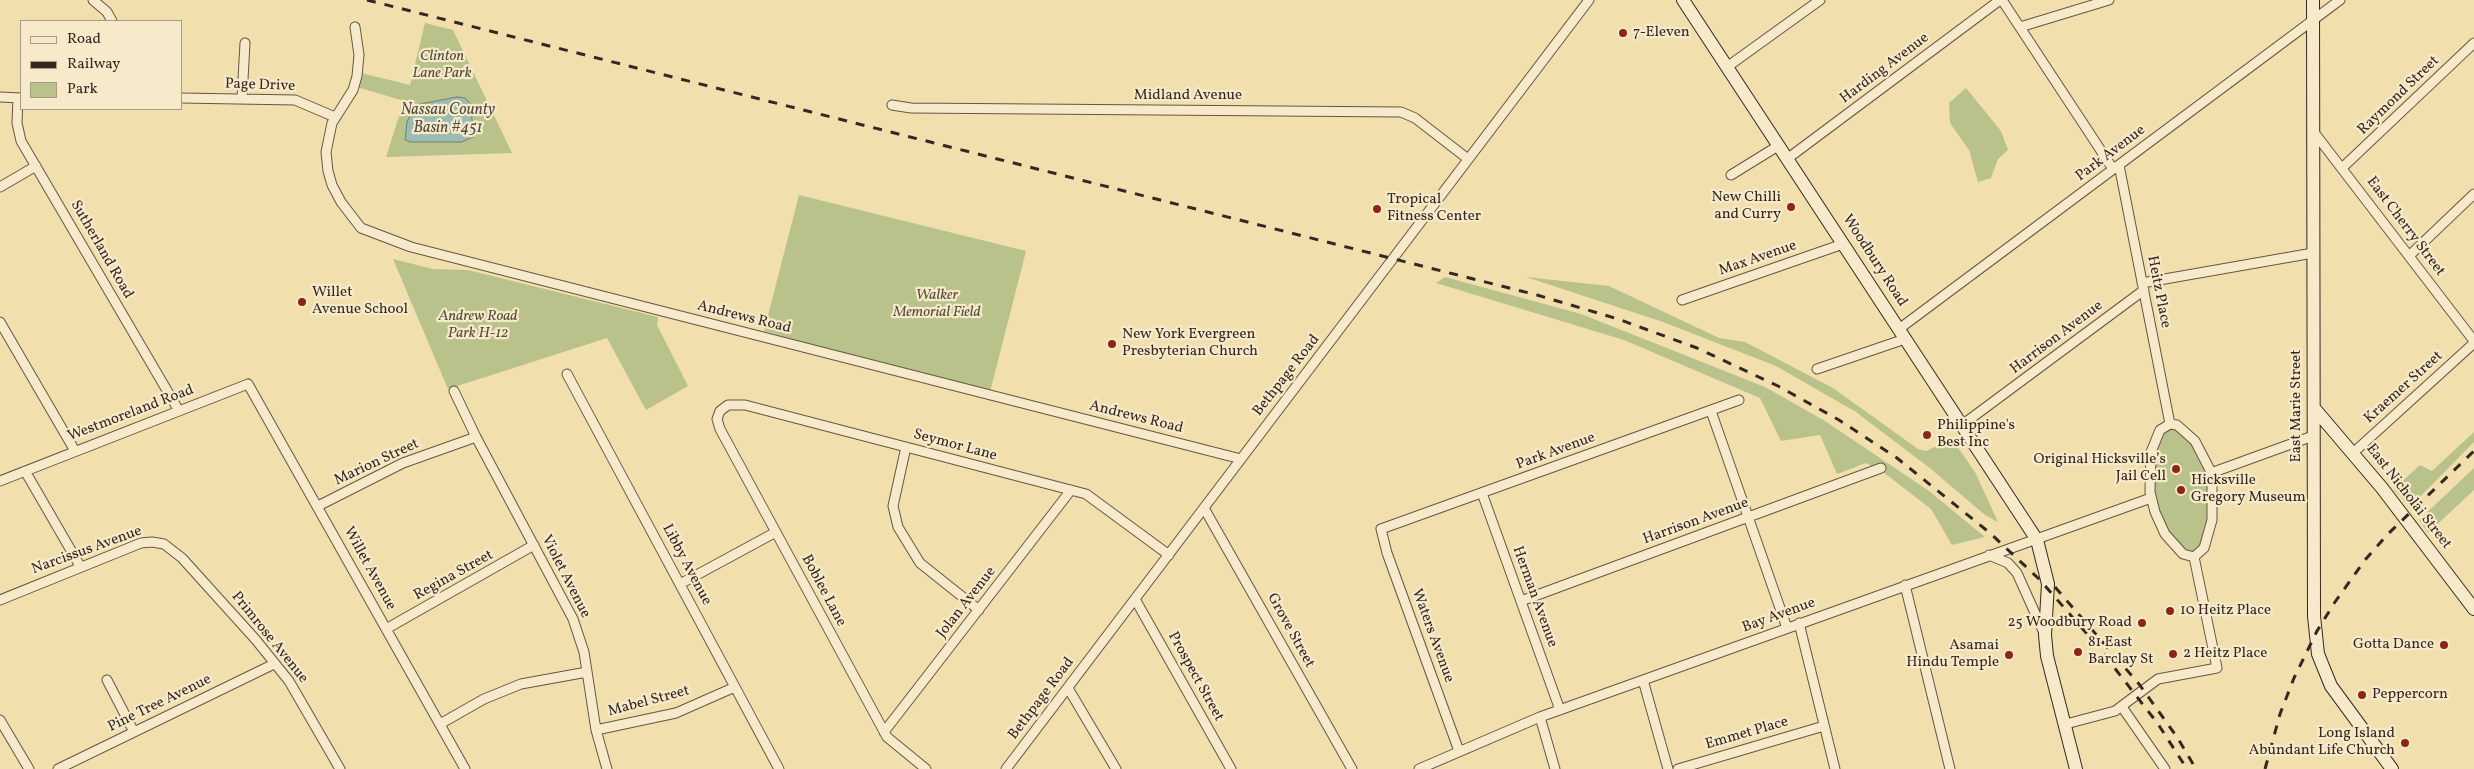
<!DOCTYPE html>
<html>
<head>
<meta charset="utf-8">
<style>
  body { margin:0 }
  #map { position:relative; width:2474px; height:769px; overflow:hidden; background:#f1dfad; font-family:Vollkorn,serif }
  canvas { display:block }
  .legend { position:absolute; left:20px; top:20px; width:162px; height:90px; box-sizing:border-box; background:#f6eaca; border:1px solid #a99c86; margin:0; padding:6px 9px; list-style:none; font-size:15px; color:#362821 }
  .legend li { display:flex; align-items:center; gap:10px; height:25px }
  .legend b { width:25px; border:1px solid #a99c86 }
</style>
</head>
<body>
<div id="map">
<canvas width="2474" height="769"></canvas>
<ul class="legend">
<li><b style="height:6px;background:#f6eaca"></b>Road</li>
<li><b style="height:6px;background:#362821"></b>Railway</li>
<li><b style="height:14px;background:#b9c28a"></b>Park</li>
</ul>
</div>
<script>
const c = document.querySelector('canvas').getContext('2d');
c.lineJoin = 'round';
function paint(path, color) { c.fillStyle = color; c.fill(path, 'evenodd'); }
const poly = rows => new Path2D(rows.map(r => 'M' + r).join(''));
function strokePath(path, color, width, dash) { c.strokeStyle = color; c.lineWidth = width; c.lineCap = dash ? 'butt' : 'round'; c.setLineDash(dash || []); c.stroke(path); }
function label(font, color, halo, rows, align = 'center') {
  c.font = font + ' Vollkorn,serif'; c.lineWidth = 4.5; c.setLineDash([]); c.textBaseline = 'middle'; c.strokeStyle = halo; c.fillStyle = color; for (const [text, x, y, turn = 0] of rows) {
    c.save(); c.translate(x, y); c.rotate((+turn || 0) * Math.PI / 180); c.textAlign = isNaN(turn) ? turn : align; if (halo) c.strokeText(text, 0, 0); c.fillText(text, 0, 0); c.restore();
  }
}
paint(poly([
  [425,23,453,30,512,153,386,157,404,101,357,87,361,73,410,85],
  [1966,88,2001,131,2008,150,1998,159,1991,178,1978,182,1969,150,1950,123,1949,103],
  [799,195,1026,251,989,396,764,331],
  [393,259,433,269,468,270,658,317,657,325,688,386,646,410,607,338,448,389],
  [1445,277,1581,314,1765,387,1825,421,1929,491,1985,537,1952,545,1931,509,1883,472,1866,463,1837,474,1820,435,1781,441,1760,398,1624,340,1436,283],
  [1526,277,1609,286,1719,338,1745,342,1833,388,1918,449,1926,451,1952,439,1975,472,1998,522,1985,515,1931,469,1856,412,1776,366,1663,322],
  [2170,425,2194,442,2209,474,2211,505,2202,548,2190,556,2162,526,2152,491,2157,439],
  [2474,432,2474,442,2410,507,2394,489,2420,465,2432,471],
  [2474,468,2474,490,2428,533,2419,520]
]), '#b9c28a');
const water = poly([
  [457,97,465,98,471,104,473,137,462,142,411,142,405,140,407,122,415,105,457,97]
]);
paint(water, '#9cbbb2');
strokePath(water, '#738078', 1);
const street = poly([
  [93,0,107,12,112,21],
  [2002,0,2113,169],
  [355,27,359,55,357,76,353,90,332,123,326,152,328,171,332,185,341,202,361,228,411,247,1241,459],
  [2020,27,2109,0],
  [1727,67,1820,0],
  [0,97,21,98],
  [18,98,17,123,21,141,179,411],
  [181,98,295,100,335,117],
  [242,98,245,43],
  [892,105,911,108,1401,112,1415,118,1468,159],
  [2313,131,2474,341],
  [1787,159,2000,0],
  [2119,165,2170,424],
  [2342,168,2474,43],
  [1731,175,1778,146],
  [0,187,36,166],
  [2410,255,2474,194],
  [2142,283,2313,253],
  [1682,300,1843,244],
  [0,322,75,451],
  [1899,329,2340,0],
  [1817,369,1905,339],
  [567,374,779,769],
  [454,391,476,437,573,619,584,652,596,730,607,769],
  [1711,411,1787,628],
  [2170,424,2177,425,2195,441,2210,470,2212,485,2212,520,2204,548,2194,557,2183,554,2165,534,2155,512,2150,492,2151,452,2160,430,2170,424],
  [1962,425,2144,290],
  [906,447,893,506,898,527,920,563,979,610],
  [2353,453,2474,343],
  [25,471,80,566],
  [2211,473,2313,436],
  [0,481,248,384,465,769],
  [1482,493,1560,710],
  [318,506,403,463,476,437],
  [1204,508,1352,769],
  [1989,555,2008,563,2017,573,2044,633],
  [680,584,776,532],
  [1905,585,1950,769],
  [1135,599,1231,769],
  [0,600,141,543,152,542,164,544,182,558,256,640,289,681,340,769],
  [1521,601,1881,468],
  [1799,623,1835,769],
  [386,629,534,545],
  [107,680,134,732],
  [1643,680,1668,769],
  [1068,688,1116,769],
  [2122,707,2165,769],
  [1540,717,1555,769],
  [0,720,29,769],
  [440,724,484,699,521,684,587,672],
  [2066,724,2115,711,2158,679,2217,668,2194,557],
  [596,730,676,713,735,687],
  [884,732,1071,490],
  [1459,751,1387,553,1381,529,1739,400],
  [58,769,274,664],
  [926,769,887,737,720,429,717,419,720,411,728,405,745,405,1086,494,1169,555],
  [1006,769,1589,0],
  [1419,769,1540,717,2151,498],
  [1678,769,1824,726]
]);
const secondary = poly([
  [1683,0,2037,540,2048,584,2045,635,2047,656,2076,769],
  [2313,0,2314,616,2318,654,2331,686,2392,769],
  [2314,408,2382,488,2474,609]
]);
strokePath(street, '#655644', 11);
strokePath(secondary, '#362821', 14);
strokePath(street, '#f6eaca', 9);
strokePath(secondary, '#f6eaca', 12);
strokePath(poly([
  [367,0,1537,295,1618,319,1697,348,1778,386,1839,420,1897,458,1990,533,2039,579,2096,644,2158,724,2187,769],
  [2055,587,2139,684,2177,737,2196,769],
  [2265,769,2280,714,2294,678,2317,631,2335,602,2365,560,2388,534,2474,451]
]), '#362821', 3, [9, 9]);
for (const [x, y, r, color] of [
  [1623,33,5,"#8f2418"],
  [1791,207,5,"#8f2418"],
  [1377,209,5,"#8f2418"],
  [302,302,5,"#8f2418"],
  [1112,344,5,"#8f2418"],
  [1927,435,5,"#8f2418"],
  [2176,469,5,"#8f2418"],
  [2181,490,5,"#8f2418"],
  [2170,611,5,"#8f2418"],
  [2142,623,5,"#8f2418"],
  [2444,645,5,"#8f2418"],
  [2078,652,5,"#8f2418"],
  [2173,654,5,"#8f2418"],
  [2009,655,5,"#8f2418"],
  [2362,695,5,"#8f2418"],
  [2405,743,5,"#8f2418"]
]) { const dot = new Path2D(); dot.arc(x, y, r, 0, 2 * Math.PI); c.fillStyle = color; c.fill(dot); strokePath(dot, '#f6eaca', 2); }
label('15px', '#362821', '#f6eaca', [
  ["7-Eleven",1633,33],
  ["New Chilli",1781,198,"right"],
  ["and Curry",1781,215,"right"],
  ["Tropical",1387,200],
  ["Fitness Center",1387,217],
  ["Willet",312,293],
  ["Avenue School",312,310],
  ["New York Evergreen",1122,335],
  ["Presbyterian Church",1122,352],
  ["Philippine's",1937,426],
  ["Best Inc",1937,443],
  ["Original Hicksville’s",2166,460,"right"],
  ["Jail Cell",2166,477,"right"],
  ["Hicksville",2191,481],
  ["Gregory Museum",2191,498],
  ["10 Heitz Place",2180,611],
  ["25 Woodbury Road",2132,623,"right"],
  ["81 East",2088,643],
  ["Barclay St",2088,660],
  ["Gotta Dance",2434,645,"right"],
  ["Asamai",1999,646,"right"],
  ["Hindu Temple",1999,663,"right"],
  ["2 Heitz Place",2183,654],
  ["Peppercorn",2372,695],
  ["Long Island",2395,734,"right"],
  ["Abundant Life Church",2395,751,"right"]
], 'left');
label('italic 15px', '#574e3b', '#f6eaca', [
  ["Clinton",442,57],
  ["Lane Park",442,74],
  ["Walker",937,296],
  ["Memorial Field",937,313],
  ["Andrew Road",478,317],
  ["Park H-12",478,334]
]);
label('15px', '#362821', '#f6eaca', [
  ["Harding Avenue",1885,69,-37],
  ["Page Drive",260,86,2],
  ["Midland Avenue",1188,96],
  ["Raymond Street",2399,96,-44],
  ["Park Avenue",2111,154,-37],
  ["East Cherry Street",2405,227,53],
  ["Sutherland Road",101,250,60],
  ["Max Avenue",1758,259,-19],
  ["Woodbury Road",1874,261,57],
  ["Heitz Place",2158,292,79],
  ["Andrews Road",744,318,14],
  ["Harrison Avenue",2057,338,-37],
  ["Bethpage Road",1287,376,-52],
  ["Kraemer Street",2404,388,-42],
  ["East Marie Street",2297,406,-90],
  ["Westmoreland Road",131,414,-21],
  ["Andrews Road",1136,418,14],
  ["Seymor Lane",955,446,15],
  ["Park Avenue",1556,452,-20],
  ["Marion Street",377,463,-25],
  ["East Nicholai Street",2408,497,52],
  ["Harrison Avenue",1696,522,-20],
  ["Narcissus Avenue",87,551,-20],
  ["Libby Avenue",686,565,62],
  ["Willet Avenue",369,569,61],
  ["Regina Street",454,576,-29],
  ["Violet Avenue",565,577,63],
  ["Boblee Lane",823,591,62],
  ["Herman Avenue",1534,597,70],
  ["Jolan Avenue",967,603,-52],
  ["Bay Avenue",1779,616,-20],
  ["Grove Street",1290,631,61],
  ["Waters Avenue",1432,636,70],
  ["Primrose Avenue",269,638,51],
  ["Prospect Street",1195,677,61],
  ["Bethpage Road",1042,699,-53],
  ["Mabel Street",649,702,-15],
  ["Pine Tree Avenue",160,704,-26],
  ["Emmet Place",1747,734,-16]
]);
label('italic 16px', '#504d45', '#f6eaca', [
  ["Nassau County",448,111],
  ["Basin #451",448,129]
]);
</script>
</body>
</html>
